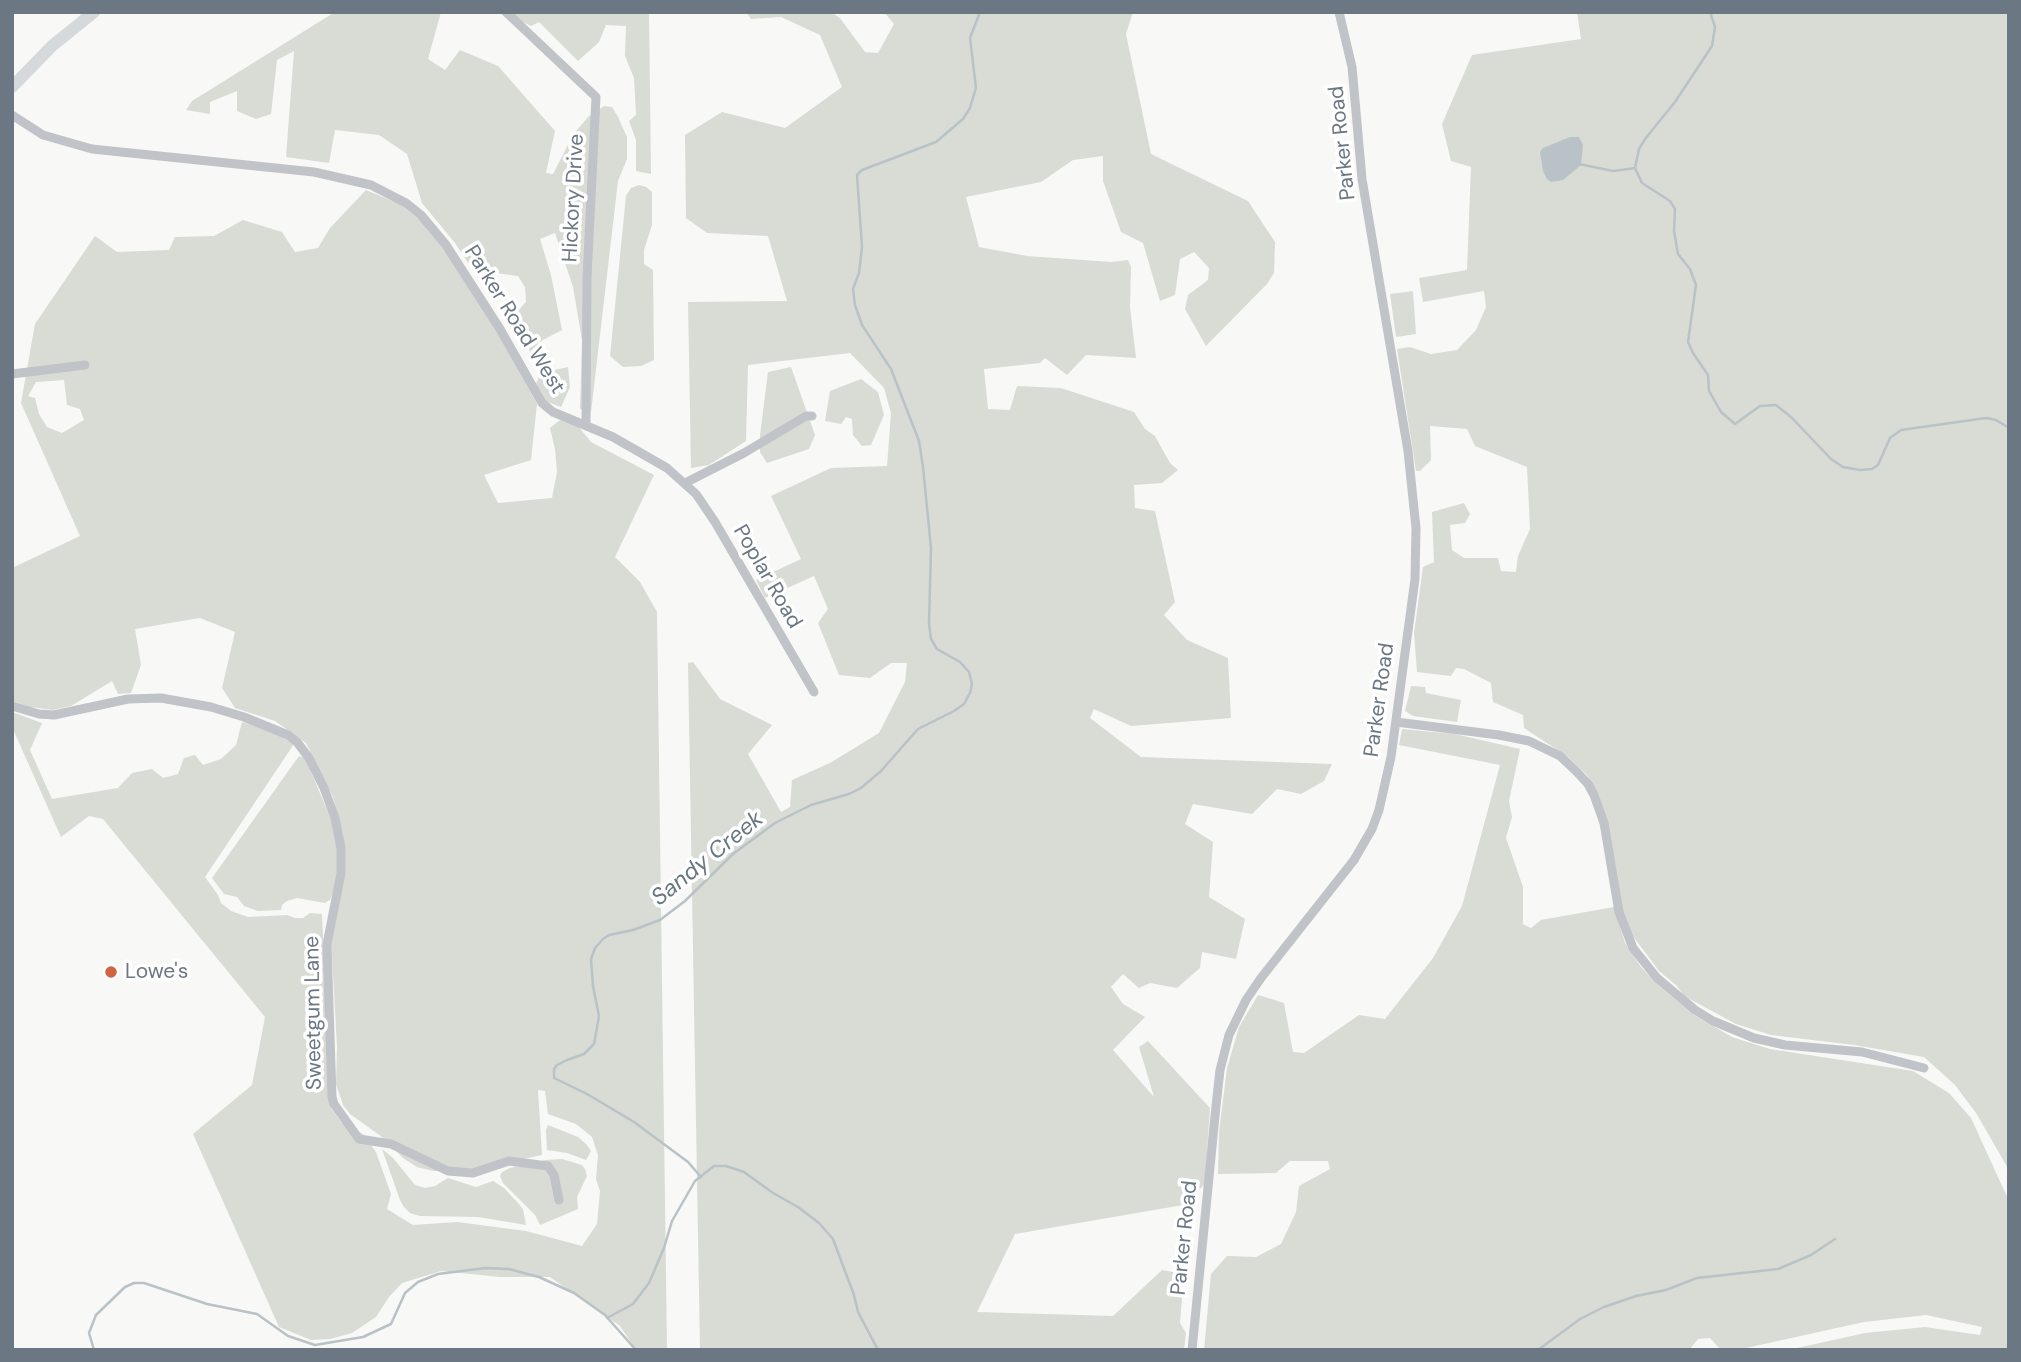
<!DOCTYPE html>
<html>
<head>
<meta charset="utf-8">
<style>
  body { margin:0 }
  #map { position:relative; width:2021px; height:1362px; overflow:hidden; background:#f8f8f6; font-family:"DM Sans",sans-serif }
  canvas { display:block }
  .frame { position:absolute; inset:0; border:14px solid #6b7783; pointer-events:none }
</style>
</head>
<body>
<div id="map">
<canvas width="2021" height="1362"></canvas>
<div class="frame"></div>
</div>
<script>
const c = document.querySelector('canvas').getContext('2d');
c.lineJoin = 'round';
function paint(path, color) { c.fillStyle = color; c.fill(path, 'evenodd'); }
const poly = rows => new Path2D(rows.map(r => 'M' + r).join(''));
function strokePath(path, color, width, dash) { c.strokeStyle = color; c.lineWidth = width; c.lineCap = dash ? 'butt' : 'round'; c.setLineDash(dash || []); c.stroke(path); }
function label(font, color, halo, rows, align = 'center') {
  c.font = font + ' "DM Sans",sans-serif'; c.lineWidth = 7; c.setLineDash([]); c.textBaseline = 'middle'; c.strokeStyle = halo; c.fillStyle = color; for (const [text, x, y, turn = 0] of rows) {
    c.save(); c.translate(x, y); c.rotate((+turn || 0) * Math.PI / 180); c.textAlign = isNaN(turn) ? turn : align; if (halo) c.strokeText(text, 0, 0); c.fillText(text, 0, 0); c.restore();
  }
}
paint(poly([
  [335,12,441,12,428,59,445,70,460,50,498,66,555,131,546,173,553,174,573,135,588,117,604,106,612,107,618,117,627,137,627,159,618,181,591,412,580,409,582,340,573,287,555,233,540,239,551,275,562,330,541,341,554,370,568,367,570,387,561,407,545,401,536,384,541,372,512,317,526,302,525,287,518,276,496,273,488,284,482,284,455,243,422,203,407,154,379,135,335,130,329,163,286,157,294,51,277,60,271,114,256,119,237,111,237,91,210,102,210,114,186,110,192,101],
  [511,12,649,12,651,174,636,171,636,140,629,121,636,115,634,78,625,56,626,26,606,25,599,42,578,61,539,22,531,26,519,20],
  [746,12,831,12,840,18,865,52,878,53,894,24,884,12,1133,12,1126,34,1151,154,1248,201,1275,242,1274,273,1267,284,1206,346,1185,309,1188,295,1208,280,1209,268,1194,252,1180,259,1175,295,1160,301,1143,243,1121,232,1103,181,1103,156,1073,160,1041,182,966,197,979,247,1027,256,1111,262,1128,260,1131,267,1130,307,1136,358,1086,355,1067,375,1045,358,1040,363,984,369,988,409,1010,410,1017,386,1061,388,1134,412,1145,429,1155,436,1170,463,1178,470,1162,483,1134,485,1135,508,1155,511,1175,602,1164,615,1187,640,1228,658,1231,718,1131,726,1094,709,1090,718,1141,757,1332,764,1324,781,1301,794,1277,789,1252,814,1193,804,1185,824,1213,842,1209,897,1245,919,1236,959,1202,952,1200,968,1177,988,1150,983,1139,988,1123,974,1111,987,1123,1004,1145,1017,1113,1050,1154,1097,1139,1047,1148,1041,1210,1108,1205,1184,1183,1205,1015,1234,977,1312,1113,1316,1162,1270,1184,1274,1180,1323,1186,1333,1184,1350,700,1350,688,663,693,662,720,699,772,725,748,754,781,812,790,807,792,780,830,763,879,733,905,682,907,663,891,663,870,678,839,675,818,623,828,609,814,576,765,598,756,580,801,559,771,496,831,468,887,466,891,413,884,388,850,353,748,365,746,441,709,465,691,468,688,302,787,301,768,236,707,233,686,218,685,135,722,112,785,128,842,87,820,35,781,17,751,19],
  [1577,12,2009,12,2009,1170,1976,1113,1955,1085,1924,1057,1854,1045,1771,1035,1736,1024,1684,996,1677,986,1659,971,1632,935,1620,904,1599,795,1587,775,1568,757,1524,728,1523,715,1493,702,1491,683,1464,669,1456,668,1451,676,1417,672,1414,633,1423,567,1434,562,1432,512,1464,503,1470,514,1465,523,1450,525,1452,550,1464,558,1498,558,1501,571,1516,572,1518,556,1530,529,1527,467,1475,446,1467,429,1430,426,1431,460,1420,471,1416,471,1397,349,1410,347,1431,354,1457,350,1476,330,1486,307,1484,291,1423,302,1419,278,1467,270,1471,167,1451,161,1442,124,1472,55,1581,39],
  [639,185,646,187,652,192,652,225,644,250,644,264,653,270,654,360,641,366,623,367,610,356,626,196,631,188],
  [366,190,400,204,421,221,447,253,501,338,537,404,531,460,484,475,498,503,552,498,557,472,555,449,550,428,560,420,578,426,591,442,654,475,615,557,640,582,657,612,667,1350,636,1350,620,1326,550,1277,500,1277,441,1271,402,1283,389,1297,376,1317,352,1333,330,1339,311,1340,279,1327,193,1134,252,1085,265,1017,103,819,89,816,61,837,12,727,12,712,42,723,30,750,52,799,118,788,132,773,152,769,163,778,178,774,184,758,195,755,203,765,221,759,236,745,242,722,272,731,294,744,205,877,218,895,221,903,231,911,248,917,287,915,295,918,303,918,310,913,322,914,331,1108,341,1122,363,1134,376,1152,391,1194,387,1209,413,1225,457,1222,526,1231,582,1246,597,1224,600,1191,596,1179,598,1155,592,1137,576,1124,548,1114,545,1091,538,1090,542,1155,505,1163,493,1170,433,1171,417,1167,403,1158,382,1137,350,1114,343,1105,336,1084,337,1047,331,938,344,868,343,835,333,797,306,743,275,721,235,708,222,688,235,632,200,618,135,629,141,665,131,693,118,694,112,681,71,706,53,710,30,707,12,701,12,568,80,536,21,403,35,324,95,236,117,252,169,250,175,237,214,236,243,220,282,232,295,252,318,248,330,228],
  [64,380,67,405,80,409,84,420,62,433,47,427,39,414,35,398,28,396,36,382],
  [1413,291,1416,334,1396,337,1390,294],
  [791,367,815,435,809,449,767,463,760,452,760,435,768,372],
  [861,379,878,392,884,415,871,445,862,446,853,435,852,419,846,417,841,424,825,421,830,391],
  [1411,686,1425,687,1426,693,1461,700,1457,722,1413,716,1405,711],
  [1402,729,1455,734,1520,749,1509,801,1512,817,1506,838,1523,887,1523,924,1531,928,1541,920,1614,907,1625,943,1641,967,1660,987,1694,1015,1732,1037,1770,1049,1913,1071,1949,1093,1971,1118,2009,1201,2009,1350,1788,1350,1865,1333,1925,1327,1980,1335,1982,1327,1926,1315,1864,1322,1737,1350,1721,1350,1710,1338,1698,1339,1689,1350,1204,1350,1211,1274,1227,1256,1256,1257,1281,1244,1296,1212,1299,1186,1330,1169,1328,1161,1290,1161,1276,1173,1218,1174,1219,1132,1227,1068,1239,1027,1258,995,1284,1003,1293,1052,1304,1053,1359,1015,1385,1019,1433,958,1462,906,1500,765,1399,745],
  [299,756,305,758,331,819,339,853,338,873,334,890,330,900,325,903,297,898,287,901,282,905,281,910,258,911,244,906,237,897,224,894,212,878],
  [548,1125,578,1137,586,1144,591,1151,586,1160,567,1153,547,1150,546,1130],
  [382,1149,393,1158,415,1185,425,1188,435,1186,448,1178,476,1187,493,1181,504,1188,518,1203,523,1209,526,1225,478,1217,420,1216,410,1213,404,1207,400,1200],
  [562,1159,582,1165,585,1169,587,1176,577,1197,578,1209,540,1225,535,1215,503,1183,500,1176,502,1172,510,1168,546,1160]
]), '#d8dcd5');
paint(poly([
  [1570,137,1579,137,1583,145,1581,165,1563,180,1551,182,1547,179,1543,171,1540,152,1543,148]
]), '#b9c2c6');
strokePath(poly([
  [1710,12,1715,27,1712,46,1675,102,1645,139,1639,149,1635,168,1642,183,1670,201,1675,209,1674,231,1678,254,1690,269,1696,285,1688,342,1693,353,1708,375,1709,391,1721,412,1735,424,1760,406,1776,405,1791,417,1831,459,1843,467,1860,470,1872,469,1878,465,1890,438,1901,430,1986,418,1996,420,2009,428],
  [1579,164,1613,171,1635,168],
  [701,1177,688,1162,634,1122,587,1094,554,1078,554,1069,557,1065,567,1060,584,1054,594,1044,599,1016,593,986,591,959,595,948,603,939,609,935,633,930,660,920,685,901,733,854,775,823,811,805,849,794,861,788,881,771,918,729,954,711,964,704,970,693,972,684,969,672,960,662,937,649,931,639,929,624,931,548,923,467,919,441,891,369,862,325,855,305,853,289,859,273,862,247,857,175,862,170,936,142,963,119,970,108,976,88,970,38,980,12],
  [607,1318,633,1304,649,1283,664,1248,672,1221,695,1181,714,1166,726,1166,744,1172,773,1193,798,1207,819,1223,833,1239,854,1295,858,1312,878,1350],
  [94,1350,89,1333,96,1315,125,1287,134,1283,144,1283,207,1304,257,1314,288,1336,315,1345,363,1337,391,1324,405,1293,418,1282,438,1274,485,1268,509,1269,539,1277,574,1293,605,1315,636,1350],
  [1538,1350,1580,1319,1604,1307,1636,1296,1666,1290,1697,1278,1778,1269,1811,1255,1835,1239]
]), '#b9c2c6', 2.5);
strokePath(poly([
  [506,12,596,97,587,277,586,425],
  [12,115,43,135,92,149,314,172,371,185,406,203,421,215,446,245,500,329,542,403,553,412,613,437,667,468,696,494,715,522,814,692],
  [12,374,85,365],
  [685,483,744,453,806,416,812,416],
  [12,706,39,714,54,715,128,699,161,698,211,707,244,717,288,735,297,742,309,758,324,788,335,818,341,848,341,873,327,944,332,1097,334,1104,359,1139,391,1144,448,1171,473,1173,509,1161,548,1166,554,1175,559,1200],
  [1396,722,1499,735,1529,741,1560,756,1576,771,1588,784,1594,795,1604,823,1619,912,1633,948,1657,978,1695,1010,1713,1021,1754,1038,1785,1045,1862,1052,1924,1068],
  [1192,1350,1216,1106,1220,1070,1229,1035,1246,1000,1261,978,1354,860,1372,829,1379,810,1391,757,1415,579,1416,528,1408,451,1362,179,1352,67,1339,12]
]), '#c0c3c7', 9);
strokePath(poly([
  [12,87,52,46,94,12]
]), '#d5d9dc', 12);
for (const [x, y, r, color] of [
  [111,972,7,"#cf643f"]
]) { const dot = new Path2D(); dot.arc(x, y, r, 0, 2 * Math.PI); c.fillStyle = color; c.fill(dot); strokePath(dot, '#fff', 2.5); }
label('21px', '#6b7783', '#fff', [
  ["Parker Road",1343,143,-96],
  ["Hickory Drive",574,198,-87],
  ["Parker Road West",514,320,58],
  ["Poplar Road",767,577,60],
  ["Parker Road",1380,700,-82],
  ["Sweetgum Lane",314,1013,-91],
  ["Parker Road",1185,1238,-84]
]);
label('21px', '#6b7783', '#fff', [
  ["Lowe's",125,972]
], 'left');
label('italic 23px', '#67777f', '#fff', [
  ["Sandy Creek",708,859,-39]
]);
</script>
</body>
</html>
